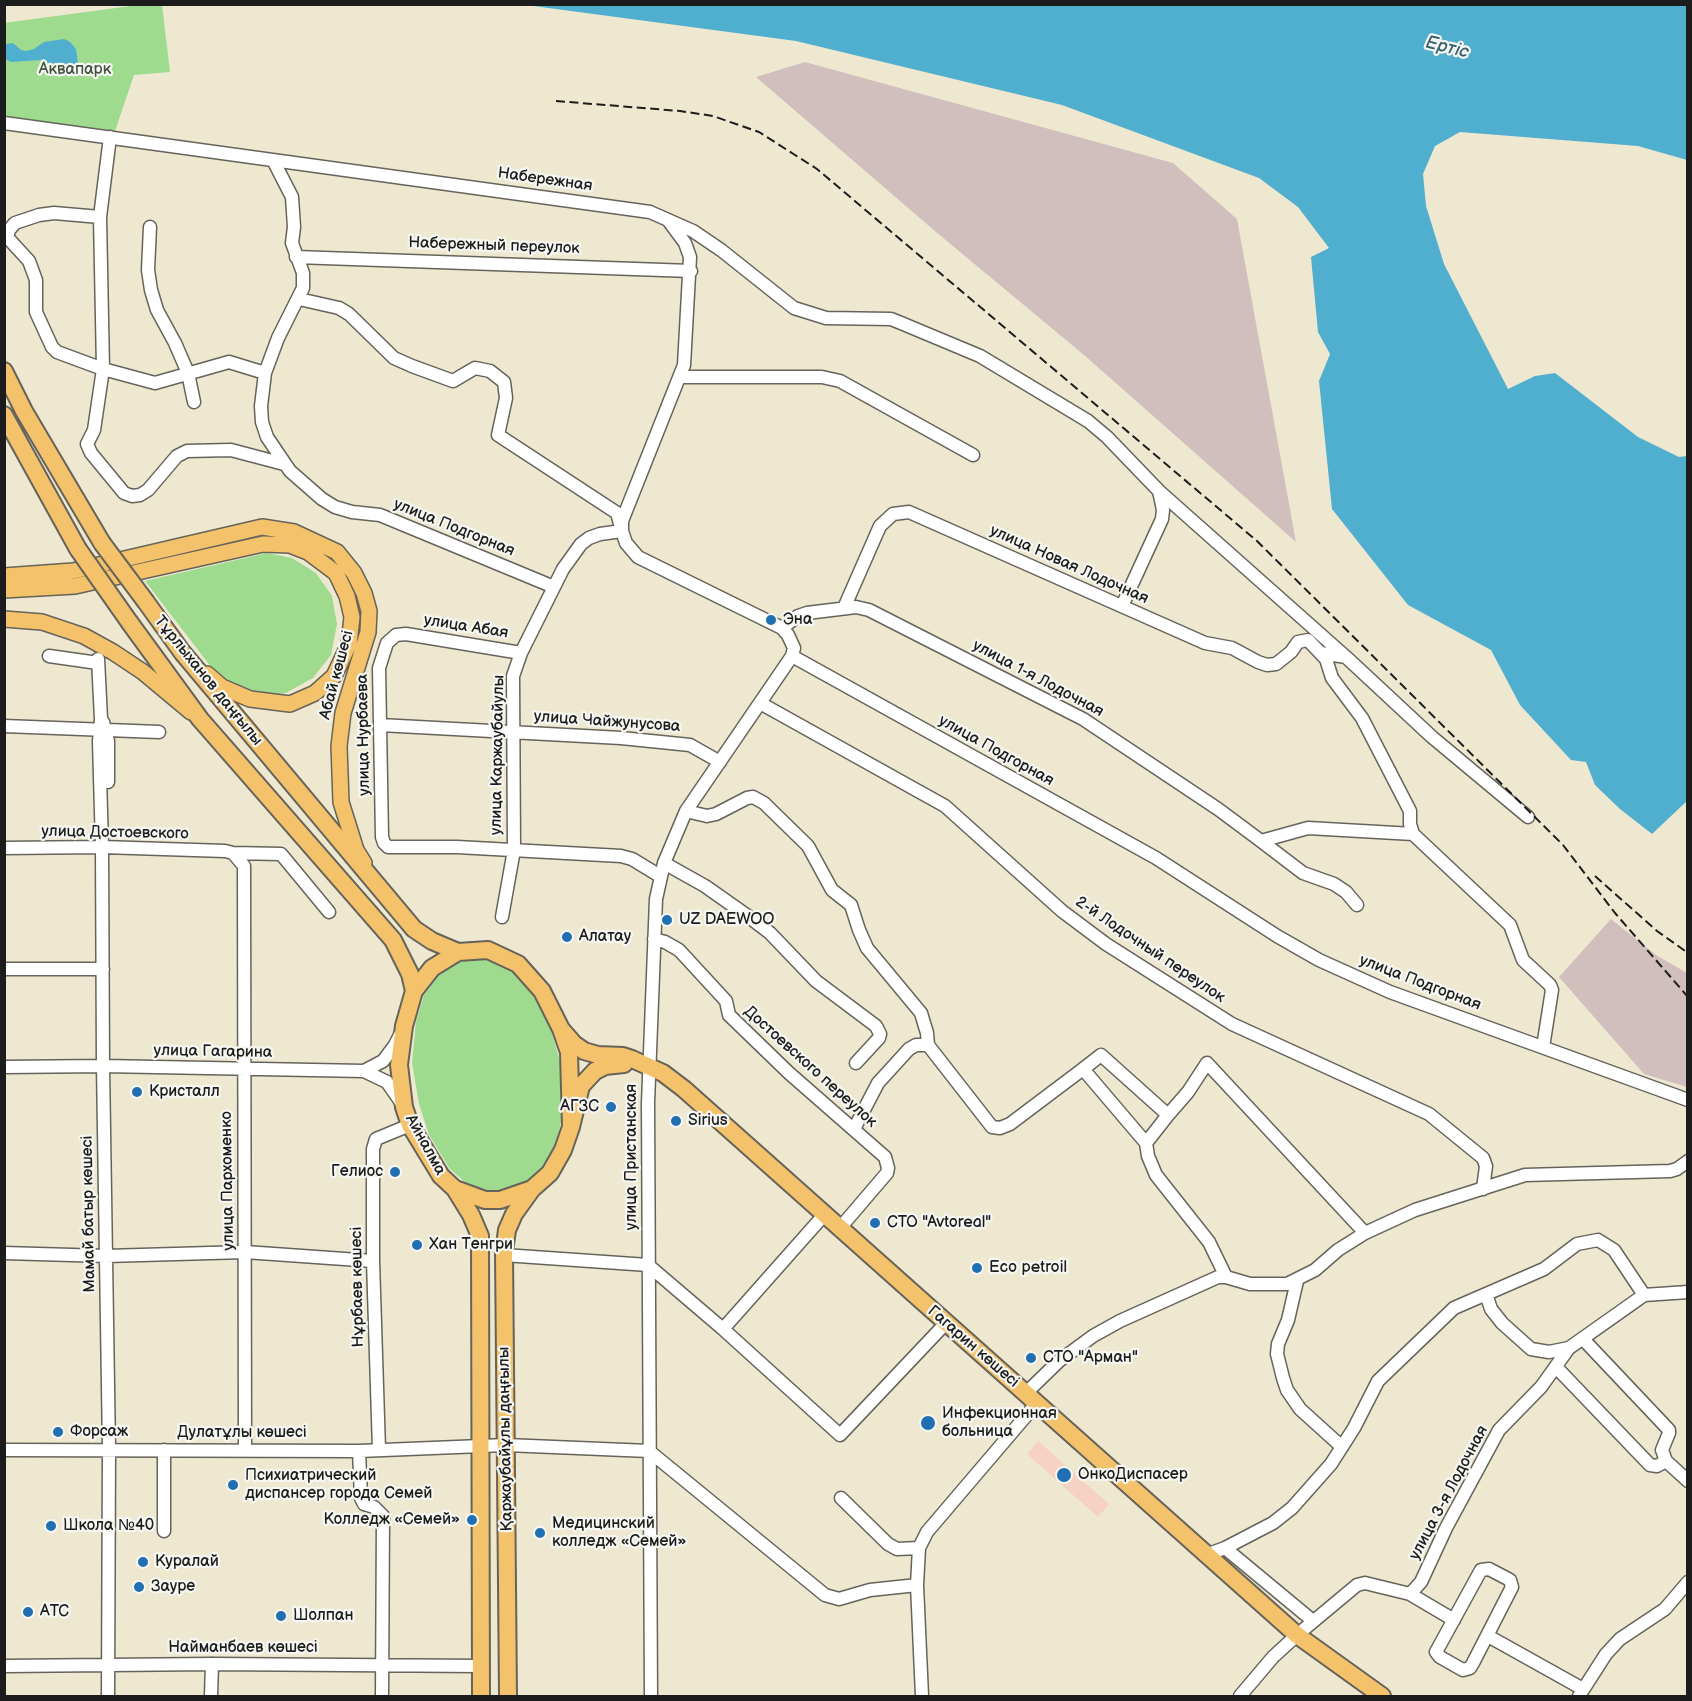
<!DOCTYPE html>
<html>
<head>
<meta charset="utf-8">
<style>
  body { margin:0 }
  #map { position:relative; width:1692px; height:1701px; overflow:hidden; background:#efe8d0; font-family:"Balsamiq Sans",sans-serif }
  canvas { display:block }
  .frame { position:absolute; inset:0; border:6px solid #1c1c1c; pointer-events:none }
</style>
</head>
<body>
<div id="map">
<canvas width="1692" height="1701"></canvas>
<div class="frame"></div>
</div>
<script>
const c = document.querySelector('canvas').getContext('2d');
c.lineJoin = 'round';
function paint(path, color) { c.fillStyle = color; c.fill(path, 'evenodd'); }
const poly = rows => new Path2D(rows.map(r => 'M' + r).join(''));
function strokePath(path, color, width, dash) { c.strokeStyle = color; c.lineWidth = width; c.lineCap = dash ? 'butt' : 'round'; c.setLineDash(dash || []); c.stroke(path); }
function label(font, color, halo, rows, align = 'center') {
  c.font = font + ' "Balsamiq Sans",sans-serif'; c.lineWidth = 4.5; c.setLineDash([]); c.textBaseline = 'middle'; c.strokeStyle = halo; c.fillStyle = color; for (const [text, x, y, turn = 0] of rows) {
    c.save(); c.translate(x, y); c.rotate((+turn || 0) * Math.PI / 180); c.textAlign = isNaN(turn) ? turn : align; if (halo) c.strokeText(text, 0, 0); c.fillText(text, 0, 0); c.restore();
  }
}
paint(poly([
  [1038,1441,1109,1504,1098,1517,1027,1454]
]), '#f6d2c4');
paint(poly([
  [805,62,1173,163,1237,219,1296,542,1084,355,936,232,756,77],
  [1611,919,1656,955,1687,973,1687,1087,1644,1074,1559,977]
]), '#d1bfbe');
paint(poly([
  [138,5,162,5,170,72,134,75,114,134,5,118,4,23],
  [267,553,292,558,316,573,332,596,337,624,331,655,313,678,286,693,265,696,239,691,218,676,145,581],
  [487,959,512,968,534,991,548,1020,561,1064,563,1112,557,1140,550,1159,537,1176,522,1186,499,1192,481,1189,466,1183,450,1169,429,1135,419,1104,412,1063,416,1022,424,995,441,972,461,961]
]), '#9edb8f');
paint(poly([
  [526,5,1687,5,1687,160,1638,146,1460,132,1435,146,1423,174,1426,206,1444,264,1508,389,1535,376,1555,373,1638,437,1679,457,1687,456,1687,801,1652,834,1620,809,1595,785,1586,762,1571,760,1520,705,1491,650,1408,605,1332,509,1319,381,1330,354,1318,332,1311,257,1329,248,1298,207,1259,178,1062,105,796,41],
  [64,39,70,42,76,49,78,64,73,74,68,76,63,74,50,63,41,60,11,62,5,59,5,45,7,44,13,43,21,50,26,51,34,49,44,42]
]), '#50aecf');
const minor = poly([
  [4,123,650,212,693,231,721,250,794,308,826,318,891,319,901,323,980,356,1088,421,1107,437,1159,491,1163,510,1162,519,1122,606],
  [110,137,100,217,103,369,94,430,87,444,91,453,124,493,132,496,140,495,148,490,177,456,187,451,231,450,284,464],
  [273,160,292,197,294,227,292,243,303,273,303,288,278,338,265,373,261,406,262,422,267,437,290,471,322,499,335,507,352,512,380,515,554,587],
  [100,217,54,213,39,215,15,223,9,230,7,237,29,261,36,280,36,312,52,347,57,352,103,369,155,383,229,362,265,373],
  [150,227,148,270,151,290,157,310,175,343,188,373,194,402],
  [296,257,691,271],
  [299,299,339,308,349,314,394,358,412,366,453,381,475,368,490,371,504,382,506,398,498,435,617,513,622,531,600,534,589,538,581,544,563,569,521,653,513,676,514,850,502,917],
  [680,377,822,377,840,381,973,455],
  [1159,491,1346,657,1321,653],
  [844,608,880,526,893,514,909,512,1205,643,1232,648,1258,662,1267,665,1276,664,1291,652,1298,642,1308,640,1326,659,1332,678,1362,718,1410,811,1410,824,1413,834,1510,925,1523,960,1550,985,1552,990,1543,1047],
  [782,628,798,616,807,613,856,607,869,610,1083,719,1218,809,1261,841,1308,828,1413,834],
  [521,653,406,634,396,635,387,643,379,668,382,837,384,843,388,847,457,847,621,856,632,859,660,876],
  [49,656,98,663],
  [792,656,1156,858,1277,936,1319,960,1390,992,1688,1100],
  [1346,657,1432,737,1528,817],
  [98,659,101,719,99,741,102,847,103,1066,109,1450,108,1696],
  [760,703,945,806,1062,911,1106,944,1232,1024,1429,1114,1483,1158,1486,1166,1483,1189],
  [103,722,108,741,108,782],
  [380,725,621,738,690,745,720,762],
  [4,726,159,732],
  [686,811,707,816,716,814,747,798,753,797,764,803,808,846,832,890,851,905,859,930,867,948,921,1013,927,1033,928,1045,992,1127,1000,1128,1010,1124,1083,1069,1146,1143],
  [1261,841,1303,873,1334,884,1346,892,1357,905],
  [4,848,102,847,225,851,233,853,244,866,245,1450],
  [233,853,281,854,329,912],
  [664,863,705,886,749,917,770,933,816,981,876,1026,880,1034,879,1038,856,1063],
  [654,939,665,942,679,950,726,1001,729,1015,789,1073,885,1157,888,1168,887,1173,840,1228],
  [4,969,103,969],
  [4,1067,103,1066,364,1071,387,1082,403,1105],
  [1083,1069,1101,1055,1168,1115,1188,1092,1207,1063,1365,1233],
  [364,1071,383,1061,395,1045,400,1035],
  [1168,1115,1146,1143,1148,1156,1156,1175,1209,1242,1226,1277],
  [854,1129,878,1083,909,1049,916,1045,928,1045],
  [4,1253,106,1256,245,1252,373,1261],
  [504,1255,648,1265,723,1329,840,1435,946,1323],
  [1297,1281,1288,1320,1278,1344,1277,1354,1283,1378,1287,1390,1300,1409,1342,1447],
  [1486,1294,1491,1309,1502,1323,1531,1349,1549,1352,1569,1348],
  [723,1329,824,1215],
  [1583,1339,1669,1430,1669,1433,1662,1450,1666,1461,1688,1481],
  [1556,1367,1650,1465,1657,1466,1666,1461],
  [1026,1393,1059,1361,1093,1336,1120,1321,1218,1277,1226,1277,1250,1284,1287,1284,1315,1270,1338,1250,1365,1233,1415,1210,1525,1175,1670,1171,1677,1169,1688,1161],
  [4,1450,359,1451,506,1445,649,1451,825,1595,839,1599,870,1590,917,1585],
  [379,1450,373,1261,373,1149,376,1139,410,1125],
  [359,1451,361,1498,364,1504,374,1507,383,1516,382,1696],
  [841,1498,888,1544,897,1549,919,1548],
  [164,1531,164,1450],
  [1225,1548,1313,1621],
  [1206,1555,1225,1548,1273,1523,1292,1508,1331,1464,1354,1428,1378,1381,1454,1308,1544,1269,1577,1244,1598,1240,1614,1250,1644,1295,1688,1292],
  [1489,1569,1510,1580,1512,1587,1473,1663,1470,1668,1463,1670,1440,1657,1436,1652,1481,1570,1489,1569],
  [1410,1594,1454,1620],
  [1488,1636,1583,1689],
  [4,1666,212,1664,481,1666],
  [211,1696,212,1664],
  [651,1696,648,1103,656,899,664,863,686,811,792,656,794,648,788,635,782,628,638,557,626,543,622,531,622,521,684,365,690,257,685,243,668,220],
  [922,1696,917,1585,919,1548,927,1532,1037,1403],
  [1240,1696,1273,1657,1297,1635,1357,1585,1365,1583,1410,1594,1421,1582,1446,1528,1499,1430,1541,1387,1569,1348,1644,1295],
  [1579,1696,1606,1654,1620,1639,1665,1609,1688,1582]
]);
const major = poly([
  [4,576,73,571,262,527,294,532,337,552,354,573,364,593,369,611,368,632,343,713,339,746,341,802,356,850,364,863],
  [4,590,75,586,263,544,290,545,308,552,336,573,347,596,352,617,349,644,334,676,315,693,290,704,250,699,222,687,207,674],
  [4,619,42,622,84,636,113,652,143,672,191,712]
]);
const highway = poly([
  [4,371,24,411,102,543],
  [4,415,78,549],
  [146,602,182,652,414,929,432,941,458,952],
  [130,623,200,719,393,940,410,974,414,991],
  [561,1029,574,1044,584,1051,598,1055,623,1056,632,1059,663,1073,684,1089,1297,1635,1382,1696],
  [571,1127,569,1052,561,1029,542,991,518,964,488,950,458,952,432,968,414,991,404,1026,399,1065,404,1107,410,1125,441,1176,455,1189,485,1200,500,1200,532,1189,550,1173,563,1150,571,1127,581,1086,595,1071,605,1066,624,1064],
  [455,1189,471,1215,480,1236,481,1696],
  [508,1696,504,1252,507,1230,514,1214,532,1189]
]);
strokePath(minor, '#66635b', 15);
strokePath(major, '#66635b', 18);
strokePath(highway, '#66635b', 20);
strokePath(minor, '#fff', 12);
strokePath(major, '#f3c26a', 15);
strokePath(highway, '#f3c26a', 16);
strokePath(poly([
  [556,101,680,111,713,116,759,132,817,169,1257,541,1563,845,1615,913,1688,997],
  [1595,876,1657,931,1688,953]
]), '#1c1c1c', 2, [9, 4.5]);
const highwayBridge = poly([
  [102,543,146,602],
  [78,549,130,623]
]);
strokePath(highwayBridge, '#66635b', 20, []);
strokePath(highwayBridge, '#f3c26a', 16);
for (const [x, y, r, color] of [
  [771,620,6,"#1f6fb2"],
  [667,920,6,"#1f6fb2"],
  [567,937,6,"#1f6fb2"],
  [137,1092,6,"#1f6fb2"],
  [611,1107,6,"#1f6fb2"],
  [676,1121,6,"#1f6fb2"],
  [395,1172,6,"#1f6fb2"],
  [875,1223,6,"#1f6fb2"],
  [417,1245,6,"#1f6fb2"],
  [977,1268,6,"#1f6fb2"],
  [1031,1358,6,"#1f6fb2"],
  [928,1423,8,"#1f6fb2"],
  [58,1432,6,"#1f6fb2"],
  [1064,1475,8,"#1f6fb2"],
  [233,1485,6,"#1f6fb2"],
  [472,1520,6,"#1f6fb2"],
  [51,1526,6,"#1f6fb2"],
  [540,1533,6,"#1f6fb2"],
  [143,1562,6,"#1f6fb2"],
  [139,1587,6,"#1f6fb2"],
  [28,1612,6,"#1f6fb2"],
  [281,1616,6,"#1f6fb2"]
]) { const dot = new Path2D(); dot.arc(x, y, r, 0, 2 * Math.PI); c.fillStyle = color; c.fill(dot); strokePath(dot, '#f6f6f2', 2); }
label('16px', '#43553e', '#f6f6f2', [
  ["Аквапарк",75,70]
]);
label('16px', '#1c1c1c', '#f6f6f2', [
  ["Набережная",545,180,8],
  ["Набережный переулок",494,246,2],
  ["улица Подгорная",454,528,22],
  ["улица Новая Лодочная",1069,565,24],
  ["улица Абая",466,627,9],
  ["Абай көшесі",337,675,-75],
  ["улица 1-я Лодочная",1038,679,28],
  ["Тұрлыханов даңғылы",208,681,51],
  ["улица Чайжунусова",607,722,4],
  ["улица Нурбаева",364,735,-91],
  ["улица Подгорная",996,751,29],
  ["улица Каржаубайулы",498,755,-89],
  ["улица Достоевского",115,833,1],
  ["2-й Лодочный переулок",1150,950,34],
  ["улица Подгорная",1420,983,21],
  ["улица Гагарина",213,1052,1],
  ["Достоевского переулок",810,1067,42],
  ["Айналма",425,1145,61],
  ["улица Пристанская",632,1157,-90],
  ["улица Пархоменко",228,1181,-91],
  ["Мамай батыр көшесі",89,1214,-91],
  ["Нұрбаев көшесі",358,1287,-91],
  ["Гагарин көшесі",973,1347,41],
  ["Дулатұлы көшесі",242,1433],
  ["Қаржаубайұлы даңғылы",506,1439,-91],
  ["улица 3-я Лодочная",1449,1493,-62],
  ["Найманбаев көшесі",243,1648]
]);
label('16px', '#1c1c1c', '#f6f6f2', [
  ["Эна",783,620],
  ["UZ DAEWOO",679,920],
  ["Алатау",579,937],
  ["Кристалл",149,1092],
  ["АГЗС",599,1107,"right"],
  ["Sirius",688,1121],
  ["Гелиос",383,1172,"right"],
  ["СТО \"Avtoreal\"",887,1223],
  ["Хан Тенгри",429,1245],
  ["Eco petroil",989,1268],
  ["СТО \"Арман\"",1043,1358],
  ["Инфекционная",942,1414],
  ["больница",942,1432],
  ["Форсаж",70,1432],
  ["ОнкоДиспасер",1078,1475],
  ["Психиатрический",245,1476],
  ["диспансер города Семей",245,1494],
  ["Колледж «Семей»",460,1520,"right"],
  ["Медицинский",552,1524],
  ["колледж «Семей»",552,1542],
  ["Школа №40",63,1526],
  ["Куралай",155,1562],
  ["Зауре",151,1587],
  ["АТС",40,1612],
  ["Шолпан",293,1616]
], 'left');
label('italic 18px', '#335e6d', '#f6f6f2', [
  ["Ертіс",1447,48,14]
]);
</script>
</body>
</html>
